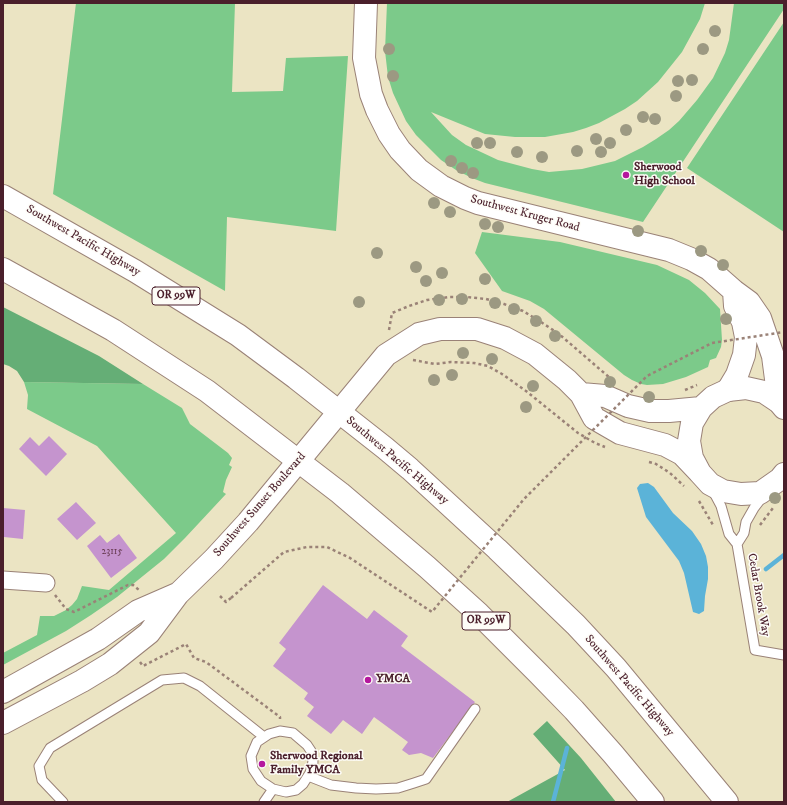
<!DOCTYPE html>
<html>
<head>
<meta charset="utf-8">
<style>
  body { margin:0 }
  #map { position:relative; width:787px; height:805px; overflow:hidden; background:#ebe4c3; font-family:"IM FELL DW Pica",serif }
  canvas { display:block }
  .frame { position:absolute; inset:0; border:4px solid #4a1f2b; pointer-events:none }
</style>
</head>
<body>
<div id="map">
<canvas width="787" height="805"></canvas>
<div class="frame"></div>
</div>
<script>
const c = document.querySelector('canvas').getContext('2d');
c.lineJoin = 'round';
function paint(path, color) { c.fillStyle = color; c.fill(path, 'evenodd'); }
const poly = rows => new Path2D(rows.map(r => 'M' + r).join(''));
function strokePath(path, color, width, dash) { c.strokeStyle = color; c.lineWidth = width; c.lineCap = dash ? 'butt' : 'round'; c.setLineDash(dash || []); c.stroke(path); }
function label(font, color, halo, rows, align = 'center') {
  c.font = font + ' "IM FELL DW Pica",serif'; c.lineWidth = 3; c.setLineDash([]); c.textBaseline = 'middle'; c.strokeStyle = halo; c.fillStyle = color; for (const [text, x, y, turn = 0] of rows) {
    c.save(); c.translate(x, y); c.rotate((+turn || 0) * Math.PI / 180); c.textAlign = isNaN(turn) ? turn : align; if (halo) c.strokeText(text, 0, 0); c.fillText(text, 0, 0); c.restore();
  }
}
paint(poly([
  [76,3,235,3,232,92,283,91,286,58,348,56,336,231,227,217,225,291,53,194],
  [387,3,705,3,700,19,682,52,658,82,637,101,625,109,599,123,586,128,573,132,545,137,515,137,485,134,431,112,452,135,466,145,498,160,532,169,549,172,582,169,615,161,643,147,656,139,669,130,679,121,697,100,713,78,725,53,729,40,734,3,784,3,784,9,643,222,485,183,472,178,456,170,441,160,416,135,406,121,393,93,388,77,385,51],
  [784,22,784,232,687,168],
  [482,232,560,242,657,265,689,280,705,293,720,309,722,340,721,347,716,358,710,360,708,367,686,377,663,384,647,385,641,384,632,380,624,375,544,309,530,301,502,291,475,253],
  [24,382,143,384,182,408,190,424,228,453,232,458,229,465,232,467,226,480,223,492,226,494,185,538,164,559,117,597,91,615,66,631,3,665,3,653,37,635,40,616,54,616,66,610,72,605,77,599,82,586,109,590,176,533,97,446,27,409,28,395]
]), '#7cca8a');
paint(poly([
  [3,307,99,356,143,384,24,382,17,371,9,366,3,364],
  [547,721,581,758,616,802,507,802,565,770,533,734]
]), '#65ae76');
paint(poly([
  [648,483,654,487,673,513,692,531,701,544,706,556,708,567,708,579,705,596,704,611,699,614,693,612,684,573,679,561,646,517,637,488,640,484]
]), '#5bb3d8');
strokePath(poly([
  [766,569,784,555],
  [553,802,567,748]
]), '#5bb3d8', 4.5);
paint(poly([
  [49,436,67,454,46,476,19,449,30,437,39,446],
  [76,502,96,523,77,540,57,519],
  [3,508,25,510,23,539,4,537],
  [119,534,137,558,111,578,87,546,100,535,107,543],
  [323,585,367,619,374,610,408,636,401,646,475,702,433,758,421,753,409,755,402,750,408,742,374,717,362,734,343,720,331,734,307,716,314,707,304,699,308,693,273,666,286,649,279,643]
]), '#c594ce');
const service = poly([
  [713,491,721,506,729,534,737,544,755,650,784,655],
  [737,544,744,533,746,522,754,508,764,495],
  [280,731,293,733,307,745,311,751,313,762,310,773,303,784,296,790,286,792,273,789,261,781,253,769,251,756,257,742,269,734,280,731],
  [308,776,331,785,356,788,376,789,398,788,414,783,426,779,475,709],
  [63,802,42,780,39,766,50,748,162,680,184,678,200,686,264,737],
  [264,802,273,789]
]);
const minor = poly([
  [3,580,46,583]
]);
const tertiary = poly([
  [366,3,364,58,371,94,377,110,389,134,400,150,419,170,441,186,465,198,478,203,669,250,691,259,709,269,734,291,749,302,760,318,773,356,779,402],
  [728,390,737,375,744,355,746,337,743,322,735,306,734,291]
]);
const secondary = poly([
  [581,394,605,396,628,406,650,411,669,411,701,408],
  [784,408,779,402,764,392,746,388,728,390,713,397,701,408,692,423,689,441,692,458,700,473,710,484,723,491,741,494,760,493,780,479,784,474],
  [3,692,98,639,138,611,177,594],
  [3,723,82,681,110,664,149,633,178,594,214,559,248,522,386,355,419,334,440,329,477,329,505,338,535,354,567,380,581,394,594,418,620,433,665,445,682,454,700,473]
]);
const trunk = poly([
  [3,196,135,271,238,335,296,378,385,448,410,469,497,549,576,625,616,668,727,802],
  [3,269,113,330,207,391,340,493,427,567,479,614,539,674,574,710,613,754,653,802]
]);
strokePath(service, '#9a8277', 11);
strokePath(minor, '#9a8277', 19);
strokePath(tertiary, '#9a8277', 24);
strokePath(secondary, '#9a8277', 24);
strokePath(trunk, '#9a8277', 24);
strokePath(poly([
  [389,330,392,313,409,306,427,300,449,297,467,297,486,299,504,304,523,311,541,322,559,334,610,378],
  [413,360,435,364,451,362,474,363,488,366,502,374,526,391,578,433,595,443,605,447],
  [685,390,697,385],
  [649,462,656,464,670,473,684,486],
  [699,501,713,525],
  [760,525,773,508],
  [55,595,66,609,74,612,128,585,133,585,139,590],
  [220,596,226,602,231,598],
  [140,662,143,666,186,644,194,658,206,662,280,717,280,719]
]), '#9a8277', 2.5, [3, 3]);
strokePath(service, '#fff', 9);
strokePath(minor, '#fff', 17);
strokePath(tertiary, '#fff', 22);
strokePath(secondary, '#fff', 22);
strokePath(trunk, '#fff', 22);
strokePath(poly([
  [231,598,284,552,307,547,327,547,350,558,432,612,524,499,647,376,712,343,784,332]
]), '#9a8277', 2.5, [3, 3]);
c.fillStyle = '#9c9982';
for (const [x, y] of [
  [715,31],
  [389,49],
  [703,49],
  [393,76],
  [692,80],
  [678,81],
  [676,96],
  [643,117],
  [655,119],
  [626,130],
  [596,139],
  [477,143],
  [490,143],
  [610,143],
  [577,151],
  [517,152],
  [601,152],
  [542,157],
  [451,161],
  [462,168],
  [473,173],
  [434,203],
  [450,212],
  [485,224],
  [498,227],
  [638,231],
  [701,251],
  [377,253],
  [723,265],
  [416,267],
  [442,273],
  [485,279],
  [426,281],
  [462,299],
  [439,300],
  [359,302],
  [495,303],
  [514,309],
  [726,319],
  [536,321],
  [555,336],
  [463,353],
  [492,359],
  [452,375],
  [434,380],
  [610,382],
  [533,386],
  [649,397],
  [526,407],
  [775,498]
]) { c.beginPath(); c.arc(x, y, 6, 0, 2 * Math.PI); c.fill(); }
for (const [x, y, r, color] of [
  [626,175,4,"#b5179e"],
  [368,680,4,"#b5179e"],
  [262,764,4,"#b5179e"]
]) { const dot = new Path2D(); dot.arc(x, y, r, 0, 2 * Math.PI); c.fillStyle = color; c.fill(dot); strokePath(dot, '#fdfcf7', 1.5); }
label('10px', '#693c54', null, [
  ["23115",112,552]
]);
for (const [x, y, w] of [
  [176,296,48],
  [486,621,48]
]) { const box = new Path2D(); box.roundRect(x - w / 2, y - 9, w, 18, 3); c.fillStyle = '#fdfcf7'; c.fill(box); strokePath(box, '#4a1f2b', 1); }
label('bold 11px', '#4a1f2b', null, [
  ["OR 99W",176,296],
  ["OR 99W",486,621]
]);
label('bold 12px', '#4a1f2b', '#fdfcf7', [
  ["Sherwood",634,168],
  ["High School",634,182],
  ["YMCA",376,680],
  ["Sherwood Regional",270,757],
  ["Family YMCA",270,771]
], 'left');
label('12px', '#4a1f2b', '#fdfcf7', [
  ["Southwest Kruger Road",525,214,15],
  ["Southwest Pacific Highway",83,241,30],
  ["Southwest Pacific Highway",397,461,40],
  ["Southwest Sunset Boulevard",260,505,-49],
  ["Cedar Brook Way",758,595,80],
  ["Southwest Pacific Highway",629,686,49]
]);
</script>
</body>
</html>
